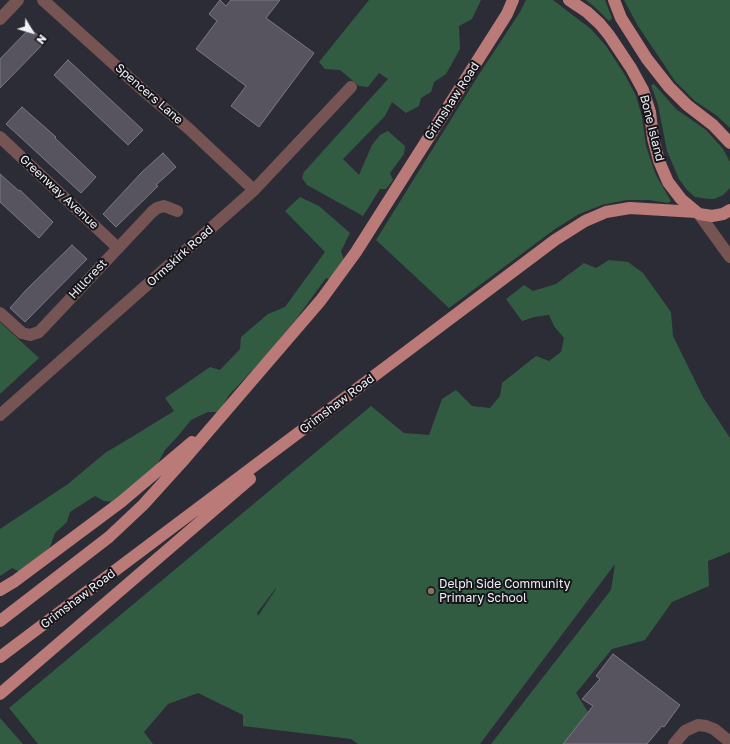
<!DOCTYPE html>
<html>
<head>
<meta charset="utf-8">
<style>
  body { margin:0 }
  #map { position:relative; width:730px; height:744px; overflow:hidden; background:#2c2c37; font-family:"Golos Text",sans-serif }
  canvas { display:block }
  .north { position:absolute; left:12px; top:12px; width:40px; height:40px; -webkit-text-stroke:3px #15151a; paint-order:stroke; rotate:128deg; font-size:11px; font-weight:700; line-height:16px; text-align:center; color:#f0f0f7 }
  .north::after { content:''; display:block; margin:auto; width:14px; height:18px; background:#f0f0f7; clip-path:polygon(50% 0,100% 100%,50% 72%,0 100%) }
</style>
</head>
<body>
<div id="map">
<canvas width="730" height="744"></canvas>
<div class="north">N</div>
</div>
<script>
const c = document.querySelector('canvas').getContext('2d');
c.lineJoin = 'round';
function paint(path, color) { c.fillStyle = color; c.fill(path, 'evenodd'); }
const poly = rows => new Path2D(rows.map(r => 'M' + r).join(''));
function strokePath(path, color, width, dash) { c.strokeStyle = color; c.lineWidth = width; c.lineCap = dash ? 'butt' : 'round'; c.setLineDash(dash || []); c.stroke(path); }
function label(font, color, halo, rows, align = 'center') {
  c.font = font + ' "Golos Text",sans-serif'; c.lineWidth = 4; c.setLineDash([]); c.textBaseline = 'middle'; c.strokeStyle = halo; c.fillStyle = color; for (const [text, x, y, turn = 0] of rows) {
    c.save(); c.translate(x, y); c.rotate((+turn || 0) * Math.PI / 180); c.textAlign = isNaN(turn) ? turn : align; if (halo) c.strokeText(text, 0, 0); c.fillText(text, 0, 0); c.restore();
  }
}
paint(poly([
  [369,0,481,0,472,19,459,26,460,49,446,74,434,82,431,92,421,98,419,106,406,113,392,102,385,116,343,159,359,175,372,145,380,135,388,131,405,146,404,154,390,173,393,180,386,189,380,189,363,216,307,185,302,178,304,172,388,79,379,73,368,87,359,86,340,70,325,69,319,62],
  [526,0,553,0,591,29,606,46,625,75,636,96,642,117,646,146,653,167,657,177,671,201,668,203,649,200,626,200,602,205,579,214,555,229,449,308,376,240,478,76,520,12],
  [586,0,605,0,612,18,609,21,597,9],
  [624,0,730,0,730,128,716,115,695,101,675,81,638,26],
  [654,84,676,109,706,130,723,149,730,162,730,188,723,195,714,199,709,199,695,197,687,190,679,179,667,151,658,105,651,85],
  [300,197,319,206,350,233,341,251,345,263,333,280,326,278,297,318,263,359,229,395,219,412,208,412,191,420,178,436,165,450,154,470,117,502,104,501,95,496,70,512,67,522,55,533,50,547,20,572,12,568,0,576,0,529,68,484,105,453,140,432,174,411,165,398,210,367,220,370,240,349,241,337,268,314,285,307,325,252,285,211],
  [609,260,628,262,643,273,671,312,673,336,703,397,730,438,730,552,708,561,709,586,672,602,645,640,612,649,576,693,588,712,563,744,491,744,611,590,615,564,480,744,358,744,351,739,243,726,243,715,198,693,168,704,144,732,153,744,38,744,9,708,371,406,404,433,429,435,442,399,456,390,472,406,490,408,500,396,502,383,536,356,549,361,561,352,564,338,554,326,549,315,534,317,522,321,506,299,524,285,533,291,556,284,584,263,596,268],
  [276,588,276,589,258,616,257,613],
  [0,322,39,358,0,394],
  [0,718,23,744,0,744]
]), '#325c42');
const building = poly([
  [220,0,226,6,231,0,280,0,266,18,314,53,259,127,231,106,246,86,196,49,217,21,209,14,220,0],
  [30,28,45,42,0,88,0,59,30,28],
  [68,60,143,130,128,145,54,75,68,60],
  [22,107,56,137,55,138,96,177,81,193,6,124,22,107],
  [163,153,176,167,156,185,158,186,116,227,103,214,141,173,163,153],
  [0,174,19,191,20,190,53,222,39,238,0,202,0,174],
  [72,245,87,259,25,322,10,308,26,290,72,245],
  [613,654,680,705,664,727,662,726,647,744,563,744,593,706,582,699,600,679,596,676,613,654]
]);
paint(building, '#575460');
strokePath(building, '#7b7885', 1);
strokePath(poly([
  [43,0,145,92,188,128,254,190],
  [0,19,18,0],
  [0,137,118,248],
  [699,214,730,257],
  [0,313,22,333,30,335,39,332,152,212,157,208,164,206,177,211],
  [0,415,254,190,351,87],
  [674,744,685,731,698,725,706,726,714,729,730,742]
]), '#755453', 12);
strokePath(poly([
  [569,0,587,12,600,24,609,35,631,68,643,90,650,112,653,138,659,161,668,182,681,199,699,214,712,216,723,214,730,210],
  [614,0,621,18,647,59,669,87,687,105,713,125,730,143],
  [0,590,15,581,121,502,192,442],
  [0,621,109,537,143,505,181,463,321,300,356,252,507,14,513,0],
  [0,657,555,240,585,221,606,212,630,208,696,212],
  [0,694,250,479]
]), '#ba7a77', 12);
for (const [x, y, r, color] of [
  [431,591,4,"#8d6e63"]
]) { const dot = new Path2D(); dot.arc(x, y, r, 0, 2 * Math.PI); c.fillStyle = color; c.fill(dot); strokePath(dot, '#15151a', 1.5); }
label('12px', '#f0f0f7', '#15151a', [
  ["Spencers Lane",149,94,41],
  ["Grimshaw Road",452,101,-57],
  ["Bone Island",652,128,76],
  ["Greenway Avenue",59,192,43],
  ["Ormskirk Road",180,256,-42],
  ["Hillcrest",88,279,-47],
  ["Grimshaw Road",337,404,-37],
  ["Grimshaw Road",78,599,-37]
]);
label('12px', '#f0f0f7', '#15151a', [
  ["Delph Side Community",439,584],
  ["Primary School",439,598]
], 'left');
</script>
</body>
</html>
